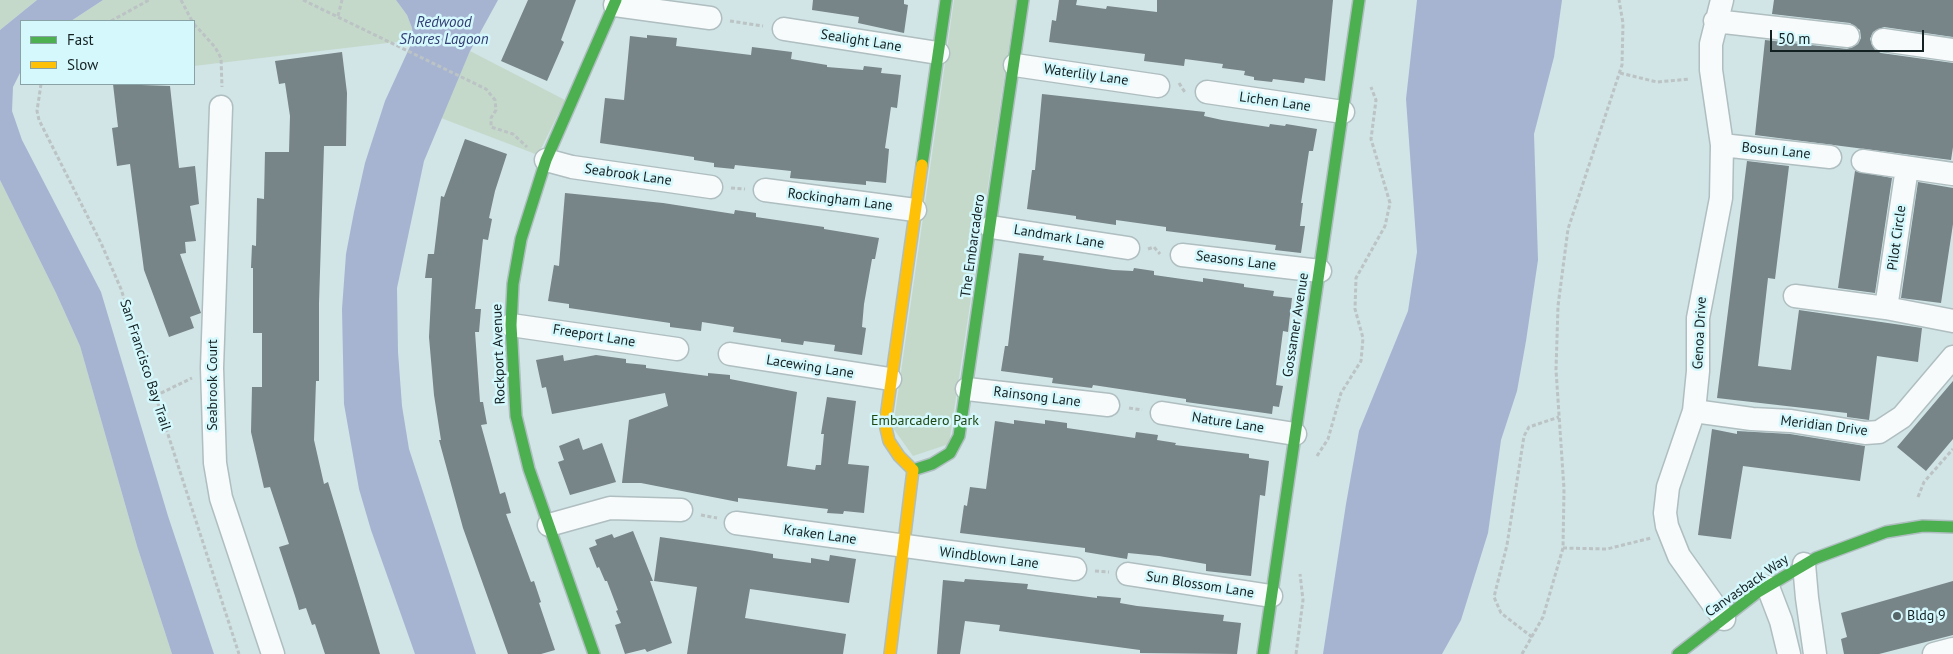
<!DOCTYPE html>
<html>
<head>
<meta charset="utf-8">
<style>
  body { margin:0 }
  #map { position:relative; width:1953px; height:654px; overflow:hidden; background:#d1e4e6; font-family:"PT Sans",sans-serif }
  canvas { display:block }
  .legend { position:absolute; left:20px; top:20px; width:175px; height:65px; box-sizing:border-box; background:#d5f8fc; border:1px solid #88a2a5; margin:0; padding:6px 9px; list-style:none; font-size:15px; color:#142123 }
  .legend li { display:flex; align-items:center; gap:10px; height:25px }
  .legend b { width:25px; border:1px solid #88a2a5 }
  .scale { position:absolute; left:1770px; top:30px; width:154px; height:22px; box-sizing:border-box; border:2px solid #142123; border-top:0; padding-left:6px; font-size:15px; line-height:18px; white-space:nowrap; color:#142123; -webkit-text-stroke:4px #d5f8fc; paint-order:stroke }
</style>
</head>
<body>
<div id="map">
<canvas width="1953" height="654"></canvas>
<ul class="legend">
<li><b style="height:6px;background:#4caf50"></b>Fast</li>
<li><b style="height:6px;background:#ffc107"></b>Slow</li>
</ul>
<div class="scale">50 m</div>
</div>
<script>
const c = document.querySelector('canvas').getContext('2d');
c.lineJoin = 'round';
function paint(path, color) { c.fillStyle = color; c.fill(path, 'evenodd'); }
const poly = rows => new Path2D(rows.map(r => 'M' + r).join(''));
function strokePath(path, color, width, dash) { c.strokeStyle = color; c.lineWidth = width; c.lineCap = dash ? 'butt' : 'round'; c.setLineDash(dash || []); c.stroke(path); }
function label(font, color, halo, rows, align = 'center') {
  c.font = font + ' "PT Sans",sans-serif'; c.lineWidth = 5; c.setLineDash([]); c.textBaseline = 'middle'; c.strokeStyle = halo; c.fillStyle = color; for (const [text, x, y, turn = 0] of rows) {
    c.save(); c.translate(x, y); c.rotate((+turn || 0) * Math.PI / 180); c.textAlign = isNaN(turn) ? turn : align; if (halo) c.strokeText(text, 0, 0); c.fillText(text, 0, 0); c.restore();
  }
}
paint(poly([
  [0,0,37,0,0,30],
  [103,0,396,0,407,15,412,28,413,40,194,66,194,21,71,21],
  [954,0,1016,0,949,444,913,456,893,428],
  [470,51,565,100,538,155,441,118],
  [0,180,56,293,80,346,137,546,172,654,0,654]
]), '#c5d9cb');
paint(poly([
  [37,0,103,0,71,21,21,21,21,71,13,87,12,111,22,140,101,292,168,516,214,654,172,654,137,546,80,346,56,293,0,180,0,30],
  [396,0,498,0,470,51,424,161,397,288,398,352,402,406,409,449,476,654,415,654,371,530,359,489,344,404,342,309,346,254,354,212,365,163,385,101,413,40,412,28,407,15],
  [1417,0,1562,0,1554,57,1534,134,1538,260,1526,341,1517,391,1501,440,1488,533,1461,620,1442,654,1323,654,1346,504,1359,431,1408,311,1417,252,1406,99]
]), '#a6b4d2');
paint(poly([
  [528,0,576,0,561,40,564,42,547,81,501,61],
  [813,0,904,0,904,4,908,5,904,33,858,23,859,17,812,10],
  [1059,0,1077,0,1076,5,1106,9,1107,6,1157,12,1157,0,1333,0,1325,81,1305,78,1304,83,1273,79,1272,82,1254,80,1254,77,1244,75,1245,71,1222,68,1223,64,1185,59,1184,66,1144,61,1145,54,1049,42,1052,20,1056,21],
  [1774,0,1953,0,1953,37,1884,27,1873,32,1870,39,1875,50,1881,53,1953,63,1953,147,1951,160,1755,135,1765,40,1847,49,1858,44,1861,38,1860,30,1850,23,1772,14],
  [647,35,677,38,676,46,751,55,752,47,792,52,791,59,827,65,827,67,863,70,864,66,882,68,881,73,901,75,897,108,891,107,885,148,889,149,886,183,866,181,866,185,790,178,791,171,735,165,734,169,714,167,714,163,694,160,694,157,600,143,605,98,624,100,630,36,647,38],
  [342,52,347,93,346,146,324,146,319,303,319,381,316,381,314,440,324,484,328,482,380,654,325,654,315,624,312,625,306,608,299,610,296,599,279,547,289,544,270,487,264,488,251,432,252,387,262,387,262,333,253,333,253,268,251,268,252,245,256,246,257,198,264,199,265,152,289,152,290,116,285,83,279,84,275,61],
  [113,84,170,86,179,168,195,166,199,204,190,206,196,241,185,242,186,253,180,254,201,313,190,317,194,328,169,337,144,270,130,164,117,166,112,128,118,127],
  [1042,94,1205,112,1204,116,1222,120,1269,127,1270,124,1285,126,1286,124,1317,129,1313,151,1309,151,1301,203,1303,203,1300,226,1305,226,1301,253,1275,250,1276,245,1166,231,1166,227,1116,220,1116,225,1076,219,1076,216,1027,209,1032,170,1035,170],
  [465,139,507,154,495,191,489,218,492,219,488,240,483,239,475,309,481,309,479,332,475,332,480,402,483,402,487,424,481,425,500,494,505,492,511,513,506,514,531,582,534,581,541,602,539,603,555,650,541,654,508,654,463,528,439,440,441,440,434,395,429,337,432,278,425,278,428,254,434,254,441,196,444,197],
  [1747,161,1789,166,1775,279,1768,278,1758,366,1791,370,1799,310,1922,328,1918,362,1877,356,1869,420,1847,417,1847,413,1717,398],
  [1855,171,1892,178,1875,293,1838,288],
  [1918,182,1953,188,1953,224,1941,303,1901,298],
  [565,193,663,203,734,214,735,210,756,213,756,217,824,227,824,229,879,238,875,259,872,259,864,304,862,327,866,328,862,355,834,351,835,345,804,341,803,345,781,342,781,339,733,332,734,327,702,322,701,331,670,327,670,323,569,308,569,304,548,301,554,265,559,266],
  [1019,253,1044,256,1043,260,1113,270,1133,271,1134,268,1154,271,1154,275,1203,282,1203,278,1244,284,1244,287,1274,291,1273,296,1292,298,1288,332,1283,331,1276,385,1283,386,1279,407,1273,406,1272,414,1186,402,1186,399,1093,385,1092,388,1052,383,1053,378,1001,371,1005,346,1008,346],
  [563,355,564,361,596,355,626,359,626,363,646,365,646,368,708,376,708,373,730,375,730,379,797,392,787,466,815,470,816,465,821,465,824,434,821,434,827,397,856,401,848,464,869,466,864,513,844,511,843,514,827,513,828,509,738,498,738,502,641,483,622,483,629,420,668,406,665,393,552,414,546,387,542,388,536,360],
  [1953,381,1953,439,1926,471,1897,447],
  [1014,420,1045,424,1045,420,1067,423,1067,428,1135,438,1136,432,1158,435,1157,440,1176,443,1175,445,1249,454,1249,458,1269,461,1265,496,1260,495,1251,576,1206,571,1206,564,1159,556,1128,553,1127,559,1085,552,1085,548,960,533,964,505,967,506,970,487,986,489,995,421,1014,424],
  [1712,429,1737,434,1737,431,1790,434,1865,446,1860,481,1743,466,1731,539,1698,535],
  [579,438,583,450,602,443,616,482,570,495,558,462,564,460,559,446],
  [633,531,653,581,650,581,672,643,647,652,645,649,625,654,615,625,621,623,616,611,618,610,607,581,605,581,599,567,597,568,589,548,597,545,595,540,612,534,614,538],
  [660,537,749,550,773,554,773,558,811,563,811,558,829,561,830,555,856,559,849,603,750,589,745,618,846,634,843,654,687,654,697,587,654,581],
  [965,579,1028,584,1027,589,1097,598,1097,596,1121,598,1120,603,1137,606,1224,615,1223,621,1241,623,1237,654,1140,653,1140,650,999,631,1000,625,965,621,960,654,937,654,943,580,964,582],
  [1953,581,1953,635,1879,654,1844,654,1841,639,1847,637,1841,613]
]), '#778488');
const street = poly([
  [1722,0,1711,44,1711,70,1722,145,1721,198,1698,318,1698,371,1694,411,1668,487,1665,513,1667,526,1679,556,1724,619],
  [615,5,710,18],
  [1715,21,1848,36],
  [784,29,938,53],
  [1883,40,1953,50],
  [1015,65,1158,86],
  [1207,92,1343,112],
  [221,107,212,368,215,463,221,498,273,654],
  [1722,145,1830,157],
  [546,160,572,167,711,187],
  [1863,161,1953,174],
  [765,190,915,210],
  [991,227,1128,248],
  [1182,255,1320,271],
  [1795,296,1886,308,1953,321],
  [1886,308,1907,168],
  [511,325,677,349],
  [730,354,890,379],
  [967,389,1108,405],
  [1694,411,1752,419,1791,421,1865,433,1879,432,1902,417,1953,357],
  [1162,413,1295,434],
  [736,523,1075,569],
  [549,525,610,508,681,510],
  [1804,564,1807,598,1815,654],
  [1128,574,1271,596],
  [1768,587,1781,621,1789,654],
  [1934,654,1953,649]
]);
const fast = poly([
  [922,165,946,0],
  [913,470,932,464,950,453,959,436,1023,0],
  [594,654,529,469,516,416,511,325,513,284,521,239,546,160,616,0],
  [1263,654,1359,0],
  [1678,654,1758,592,1816,558,1886,532,1923,526,1953,527]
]);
const slow = poly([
  [913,470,899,456,889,441,885,424,922,165],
  [890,654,913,470]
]);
strokePath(street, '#afbec0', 25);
strokePath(fast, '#afbec0', 14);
strokePath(slow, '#afbec0', 14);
strokePath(poly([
  [181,0,192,21],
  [303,0,486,89,495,100,496,110,491,118,491,127,513,134,527,147],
  [338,16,342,0],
  [111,21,149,0],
  [730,21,763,26],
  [194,24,215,47,221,58,222,87],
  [1620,73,1657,82,1690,79],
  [1179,83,1186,94],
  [41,84,37,111,39,120,101,243,121,289,239,654],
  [731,188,745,189],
  [1148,249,1154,247,1160,254],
  [155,396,192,378],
  [1129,408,1142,410],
  [1317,456,1328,439,1341,393,1361,361,1363,338,1355,309,1356,278,1385,226,1390,203,1371,139,1376,100,1371,87],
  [1918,497,1924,482,1953,449],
  [701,515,717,518],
  [1563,548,1607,549,1651,538],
  [1095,571,1109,572],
  [1532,637,1501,613,1494,597,1507,545,1524,436,1529,427,1559,417],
  [1296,654,1303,600,1300,574],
  [1522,654,1543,617,1563,548,1564,489,1556,370,1558,306,1568,229,1622,65,1623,23,1619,0]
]), '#bbc3c4', 3, [4, 2.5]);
strokePath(street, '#f8fbfb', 22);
strokePath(fast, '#4caf50', 11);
strokePath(slow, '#ffc107', 11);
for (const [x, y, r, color] of [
  [1897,616,5,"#566567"]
]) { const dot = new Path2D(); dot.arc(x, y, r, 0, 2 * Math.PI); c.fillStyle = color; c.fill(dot); strokePath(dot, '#d5f8fc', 2); }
label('14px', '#142123', '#d5f8fc', [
  ["Sealight Lane",861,41,9],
  ["Waterlily Lane",1086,75,8],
  ["Lichen Lane",1275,102,8],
  ["Bosun Lane",1776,151,6],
  ["Seabrook Lane",628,175,8],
  ["Rockingham Lane",840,200,7],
  ["Landmark Lane",1059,237,9],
  ["Pilot Circle",1897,238,-82],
  ["The Embarcadero",973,246,-82],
  ["Seasons Lane",1236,261,7],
  ["Gossamer Avenue",1296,325,-81],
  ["Genoa Drive",1700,333,-87],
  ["Freeport Lane",594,336,9],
  ["Rockport Avenue",499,354,-92],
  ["San Francisco Bay Trail",145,365,72],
  ["Lacewing Lane",810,367,9],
  ["Seabrook Court",213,385,-90],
  ["Rainsong Lane",1037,397,7],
  ["Nature Lane",1228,423,9],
  ["Meridian Drive",1824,426,7],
  ["Kraken Lane",820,535,8],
  ["Windblown Lane",989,558,7],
  ["Sun Blossom Lane",1200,585,9],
  ["Canvasback Way",1747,586,-35]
]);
label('14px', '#1f4814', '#d5f8fc', [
  ["Embarcadero Park",925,421]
]);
label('14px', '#142123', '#d5f8fc', [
  ["Bldg 9",1907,616]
], 'left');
label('italic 15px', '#323d73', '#d5f8fc', [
  ["Redwood",444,23],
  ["Shores Lagoon",444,40]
]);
</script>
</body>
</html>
